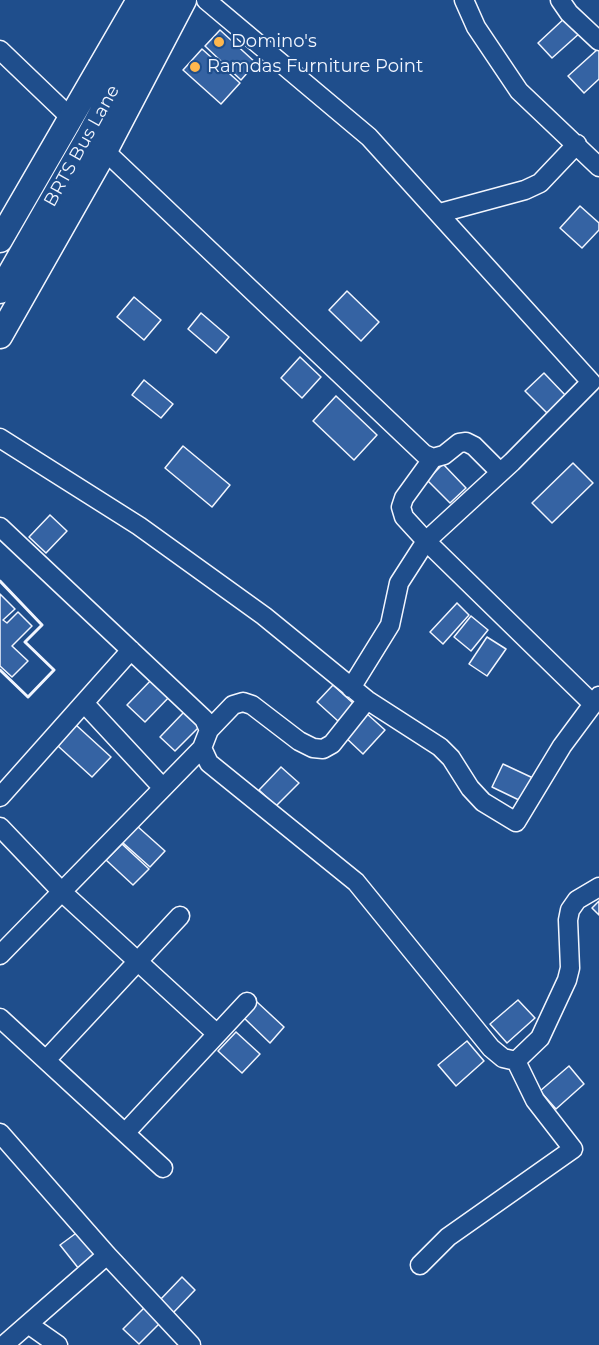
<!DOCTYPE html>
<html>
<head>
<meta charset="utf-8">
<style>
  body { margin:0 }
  canvas { display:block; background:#1f4e8c }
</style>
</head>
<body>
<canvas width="599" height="1345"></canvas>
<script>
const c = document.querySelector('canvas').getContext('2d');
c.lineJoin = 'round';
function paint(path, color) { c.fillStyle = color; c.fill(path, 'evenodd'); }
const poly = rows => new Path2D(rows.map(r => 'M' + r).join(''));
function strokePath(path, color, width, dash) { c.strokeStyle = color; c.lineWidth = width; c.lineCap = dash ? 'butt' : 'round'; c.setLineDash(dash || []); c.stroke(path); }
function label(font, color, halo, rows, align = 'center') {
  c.font = font + ' Montserrat,sans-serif'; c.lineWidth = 4.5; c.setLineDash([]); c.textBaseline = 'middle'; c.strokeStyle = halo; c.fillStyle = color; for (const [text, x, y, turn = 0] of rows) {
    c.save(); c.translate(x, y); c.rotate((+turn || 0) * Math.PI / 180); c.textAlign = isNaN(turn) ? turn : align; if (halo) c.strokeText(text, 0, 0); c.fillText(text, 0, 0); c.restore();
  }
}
const building = poly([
  [567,16,581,32,552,58,538,43,567,16],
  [220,30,256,63,241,80,205,46,220,30],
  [599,48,599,79,584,93,568,76,599,48],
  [202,49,240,83,221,104,183,70,202,49],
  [580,206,599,223,599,230,582,248,560,228,580,206],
  [347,291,379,322,361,341,329,310,347,291],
  [134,297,161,320,144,340,117,317,134,297],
  [201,313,229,337,216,353,188,329,201,313],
  [300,357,321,377,302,398,281,378,300,357],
  [544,373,566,396,548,414,525,391,544,373],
  [144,380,173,404,161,418,132,395,144,380],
  [336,396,377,435,354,460,313,421,336,396],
  [183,446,230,485,212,507,165,468,183,446],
  [573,463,593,483,552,523,532,503,573,463],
  [443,464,466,488,450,503,427,480,443,464],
  [50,515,67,531,46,553,29,537,50,515],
  [0,594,15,609,3,620,7,623,18,612,32,626,12,646,28,661,12,677,0,666,0,594],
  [457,603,469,615,443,644,430,632,457,603],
  [471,616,488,630,471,651,454,637,471,616],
  [487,637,506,649,487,676,469,664,487,637],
  [154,677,172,694,145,722,127,705,154,677],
  [333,685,354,704,338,721,317,702,333,685],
  [184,712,199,727,175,751,160,737,184,712],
  [366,713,385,730,363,754,344,736,366,713],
  [76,725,111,757,92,777,58,746,76,725],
  [503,764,533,778,521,801,492,787,503,764],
  [281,767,299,783,276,806,259,790,281,767],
  [137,826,165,851,150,867,122,842,137,826],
  [122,844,149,869,133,885,106,860,122,844],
  [599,901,599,915,592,908,599,901],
  [518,1000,535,1018,507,1043,490,1024,518,1000],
  [257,1002,284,1027,270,1043,243,1017,257,1002],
  [236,1032,260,1054,242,1073,218,1051,236,1032],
  [467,1041,484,1061,456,1086,438,1065,467,1041],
  [569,1066,584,1084,556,1109,540,1091,569,1066],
  [79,1231,97,1255,79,1269,60,1245,79,1231],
  [182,1277,195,1290,172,1314,159,1301,182,1277],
  [145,1307,161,1322,139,1344,123,1329,145,1307]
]);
paint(building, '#3563a3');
strokePath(building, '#f2f6ff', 1.5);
const minor = poly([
  [206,0,369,137,591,382,512,462,426,541,399,583,390,625,351,688],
  [464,0,476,27,519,91,599,167],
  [560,0,569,13,599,41],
  [0,50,72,119],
  [105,151,424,454,433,458,444,455,459,443,466,442,474,446,500,472],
  [440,213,525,190,540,183,577,144],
  [0,438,139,526,264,616,367,700,440,747,451,758,470,788,483,802,516,822,562,746,599,696],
  [433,458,404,498,401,507,404,517,426,541,593,704],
  [0,527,204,719,209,730,202,748,209,763,356,882,491,1048,503,1058,516,1061,540,1038,567,980,570,968,568,920,570,910,577,900,599,887],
  [84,703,163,788],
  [209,730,233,705,243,702,252,705,299,741,313,748,323,749,332,744,367,700],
  [0,797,131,650],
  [0,827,62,892,217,1034],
  [0,955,202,748],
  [0,1018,163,1168],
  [46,1060,180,916],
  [0,1133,107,1255,191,1345],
  [125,1133,247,1002],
  [420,1265,448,1237,573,1149,535,1100,516,1061],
  [28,1324,58,1345],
  [4,1345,107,1255]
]);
const major = poly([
  [0,240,139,0],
  [0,291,89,136,162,0],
  [0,336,105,151,184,0]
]);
strokePath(minor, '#f2f6ff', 21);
strokePath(major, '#f2f6ff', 27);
strokePath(minor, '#1f4e8c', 18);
strokePath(major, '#1f4e8c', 24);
strokePath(poly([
  [0,581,42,625,25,642,54,670,28,697,0,670]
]), '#f2f6ff', 3);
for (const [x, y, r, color] of [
  [219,42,6,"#ffb74d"],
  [195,67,6,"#ffb74d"]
]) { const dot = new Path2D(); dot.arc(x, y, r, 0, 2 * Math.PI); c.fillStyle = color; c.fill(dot); strokePath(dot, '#1f4e8c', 2); }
label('18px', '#f2f6ff', '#1f4e8c', [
  ["Domino's",231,42],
  ["Ramdas Furniture Point",207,67]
], 'left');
label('18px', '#f2f6ff', '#1f4e8c', [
  ["BRTS Bus Lane",82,146,-61]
]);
</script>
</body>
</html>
